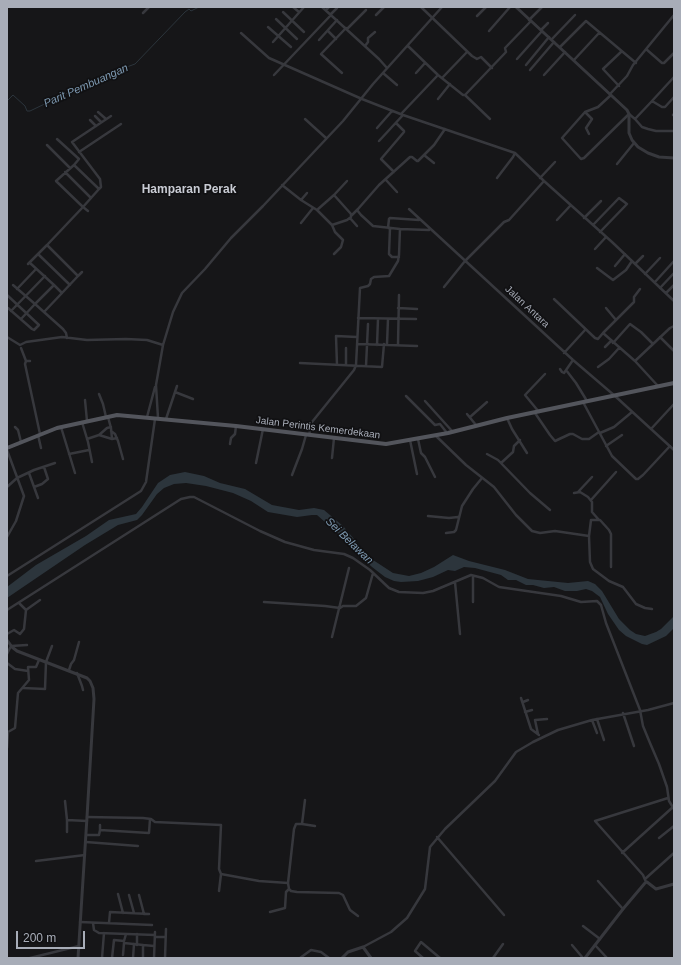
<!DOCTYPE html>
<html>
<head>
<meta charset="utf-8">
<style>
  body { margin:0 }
  #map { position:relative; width:681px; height:965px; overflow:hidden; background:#161618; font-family:Helvetica,sans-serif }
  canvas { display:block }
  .frame { position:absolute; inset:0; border:8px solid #a8adb8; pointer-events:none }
  .scale { position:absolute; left:16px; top:931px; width:69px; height:18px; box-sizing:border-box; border:2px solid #a8adb8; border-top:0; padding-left:5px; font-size:12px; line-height:14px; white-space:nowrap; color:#a8adb8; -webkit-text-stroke:3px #111113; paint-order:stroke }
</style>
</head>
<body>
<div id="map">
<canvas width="681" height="965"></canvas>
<div class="frame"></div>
<div class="scale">200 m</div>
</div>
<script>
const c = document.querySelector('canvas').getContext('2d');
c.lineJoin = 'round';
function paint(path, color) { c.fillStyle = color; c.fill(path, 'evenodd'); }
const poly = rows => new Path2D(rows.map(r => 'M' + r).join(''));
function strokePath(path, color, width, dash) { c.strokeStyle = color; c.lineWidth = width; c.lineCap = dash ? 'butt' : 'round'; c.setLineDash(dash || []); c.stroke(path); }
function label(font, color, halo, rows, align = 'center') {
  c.font = font + ' Helvetica,sans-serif'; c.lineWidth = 3.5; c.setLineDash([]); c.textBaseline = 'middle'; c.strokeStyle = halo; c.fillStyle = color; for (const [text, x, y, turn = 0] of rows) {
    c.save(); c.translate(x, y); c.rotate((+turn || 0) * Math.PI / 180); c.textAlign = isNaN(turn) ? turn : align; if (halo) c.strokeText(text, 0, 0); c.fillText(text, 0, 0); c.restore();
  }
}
paint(poly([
  [185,472,204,476,220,483,245,489,272,505,299,510,314,508,324,510,343,526,370,558,393,573,409,576,421,573,434,567,453,555,469,561,505,570,528,579,568,583,588,581,595,584,602,591,619,619,630,630,636,634,645,636,656,632,661,629,674,616,674,628,666,636,647,645,642,644,626,636,619,630,608,614,600,597,592,591,586,589,577,591,565,591,554,587,544,588,533,585,526,585,516,580,508,580,501,575,475,568,464,567,455,571,448,570,433,577,418,581,401,582,394,581,385,577,372,567,356,552,352,546,317,515,312,515,297,517,268,512,251,501,233,493,206,486,186,483,174,484,164,488,157,494,142,515,137,520,118,525,85,545,7,598,7,587,36,565,86,536,109,520,136,514,142,507,158,483,170,475]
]), '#2c353c');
strokePath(poly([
  [7,101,13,95,25,106,27,111,30,111,105,75,135,64,185,12,189,9,191,11,199,7]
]), '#2c353c', 1);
strokePath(poly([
  [293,7,299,12],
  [322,7,379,59,387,68],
  [421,7,472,56,477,59,481,57,492,68],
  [326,10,329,7],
  [283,12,304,32],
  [143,13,149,7],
  [331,14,337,8],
  [376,15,384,7],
  [477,16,486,7],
  [276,19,297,39],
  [529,20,542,7],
  [268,27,291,47],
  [347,29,366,10],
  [541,30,548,23],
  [328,31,336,39],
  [489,31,510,7],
  [241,33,269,58,362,99,403,115,515,153,544,181,612,242,674,301],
  [552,39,575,15],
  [319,40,337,20],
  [273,42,304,7],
  [365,46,368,42,368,38,375,32],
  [408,46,438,75,463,95,465,95,506,52,505,48,531,21],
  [560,47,586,21,636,63],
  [646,49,662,63,664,63,674,53],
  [517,59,542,31],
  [574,60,599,33],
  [526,65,549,37],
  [530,70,554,42],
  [342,73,321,54,346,28],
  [383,73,397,85],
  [416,73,425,63],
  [274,75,331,15],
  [544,75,565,52],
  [443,77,467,52],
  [619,86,603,69,622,51],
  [610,94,627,76,633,65,674,15],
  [465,95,490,119],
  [611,95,598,107,585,112,562,138,581,159,584,158,629,114,635,119,652,101,662,107,665,107,674,97],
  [438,99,450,84],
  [652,101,674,77],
  [98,112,106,119],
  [585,112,592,119,586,128,589,134],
  [401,114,438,75],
  [673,115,674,114],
  [95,116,101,122],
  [305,119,326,138],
  [635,119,642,127,648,129,656,131,674,131],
  [90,120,96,126],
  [377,128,392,111],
  [57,139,79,159,74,165],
  [379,141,403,115],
  [47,145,70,168],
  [79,152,121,124],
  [424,155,434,163],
  [617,164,634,143],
  [65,172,91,198],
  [394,172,381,159,404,132,404,131,396,123],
  [497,178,513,157,515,153],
  [540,178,555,162],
  [386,180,397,192],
  [282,185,301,200,317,210,332,225,335,232,343,240,341,247,334,254],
  [99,189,101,187,100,179,72,142,111,116],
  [301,200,307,193],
  [409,209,573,360,615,396,674,450],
  [317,210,334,195],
  [352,215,357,210],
  [350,218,357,226],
  [584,218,601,201],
  [557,220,570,206],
  [301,223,313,208],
  [332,225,347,220,351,217,351,214,334,195,347,181],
  [593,225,619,198,627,204,600,232],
  [388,228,389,219,390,218,419,220],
  [390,228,389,254,392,257,399,257],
  [400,229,429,230],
  [47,245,83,207,99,189,74,165,56,181,83,207,88,211],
  [595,249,606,237],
  [30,263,54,285],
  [28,264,38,254],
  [635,264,643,256],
  [615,266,625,254],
  [597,268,613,280,626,270,632,261],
  [645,274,660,258],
  [78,276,82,272],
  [655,282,674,261],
  [13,285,35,304,21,319],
  [444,287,465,261,504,222,509,220,544,181],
  [660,288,674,273],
  [17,289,36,269],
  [666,293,674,285],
  [7,295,39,325,34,330,32,329,8,308],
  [554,299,595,338,598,339,603,333,635,361,658,386],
  [398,308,417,309],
  [606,308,616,320],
  [11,311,45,276],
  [44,312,62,293],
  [358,318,416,319],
  [603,333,634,302,634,297,640,289],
  [7,337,20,345,26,342,62,337,87,340,126,339,147,340,163,345],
  [660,337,674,351],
  [67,338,66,333,63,329,35,304,54,285,62,293,78,276,47,245,38,254,70,285],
  [613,343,630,324,641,332,653,344],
  [358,344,417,346],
  [387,344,388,319],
  [377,345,378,319],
  [398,345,399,295],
  [605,347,611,341],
  [21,348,26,361],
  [346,348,346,364],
  [564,353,585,330],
  [30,361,26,361,25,364,40,434],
  [635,361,670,328,674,326],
  [300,363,382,367,384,344],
  [337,365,336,336,357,337],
  [366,366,368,324],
  [598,367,609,359,619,348],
  [560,369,562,372,564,373,573,360],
  [566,370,576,383,587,401],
  [175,392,193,399],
  [99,394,103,404,106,417],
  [406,396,435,425,440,424,447,433],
  [85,400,87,421],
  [425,401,452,431],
  [583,402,612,456,636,479,638,479,643,475,670,446],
  [539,412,525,395,545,374],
  [535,413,550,435,555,441,570,434,573,434,582,439,589,439,599,432],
  [467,414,476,425],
  [108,417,111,428,112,439,117,438],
  [147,417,155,387],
  [470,417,487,402],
  [158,418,156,385,163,345,173,312,182,293,205,269,231,238,263,206,343,121,373,84,442,7],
  [507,418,512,429,527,453],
  [166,419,177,386],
  [82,422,88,442,92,462],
  [15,427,18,430,21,442],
  [61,427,75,473],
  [651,429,674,404],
  [111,431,115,434,118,441,123,459],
  [600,433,614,427,632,412],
  [38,435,41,448],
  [99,435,112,439],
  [309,435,312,422,354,370,356,365,360,288,368,286,370,284,371,279,374,277,389,276,398,261,399,255,400,229,373,226,361,215,357,210,358,209,379,185,410,157,412,157,417,161,418,161,434,145,445,129],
  [435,435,466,465,494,487,516,515,532,531,540,533,555,531,589,536,590,562,593,569,609,581,623,587,636,604,645,608,652,609],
  [87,439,99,435,107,428,111,427],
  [418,439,421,453,425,457,435,477],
  [410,440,417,474],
  [230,444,231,438,235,434,236,426],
  [606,446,622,435],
  [7,450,24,496,16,521,7,537],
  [69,454,89,450],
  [487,454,498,460,530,493,550,510],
  [332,458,334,438],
  [256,463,263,429],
  [501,463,513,452,514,446,520,440],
  [29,473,38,498],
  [292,475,302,449,306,435],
  [7,487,17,478,34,470,55,463],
  [34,487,42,484,48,479,44,467],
  [578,492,592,477],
  [574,493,580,492,588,497,592,502,592,512,599,520],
  [591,500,616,472],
  [428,516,449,518,458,517],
  [446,533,454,532,456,530,462,506,473,489,482,478],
  [589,536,591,520,600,520,609,530,611,534,611,567],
  [7,576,141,491,146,482,155,419],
  [455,582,460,634],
  [264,602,325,606,340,608,343,606,356,606,366,598,373,573],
  [473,602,473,576],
  [7,610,181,499,190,497,194,497,260,531,285,542,314,550,344,554,353,558,370,570,389,588,399,592,423,593,433,591,471,575,483,578,499,587,561,596,581,602,597,601,601,605,606,623,640,710,643,726,650,743,659,764,667,787,669,801,674,809],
  [26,610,40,600],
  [7,634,14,630,20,634,24,629,26,610,19,603],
  [332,637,349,568],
  [7,654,11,646,27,645],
  [46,662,52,646],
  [7,663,15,669,28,671],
  [69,670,71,664,74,660,79,642],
  [77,673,82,686,83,690],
  [23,688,45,689,46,662],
  [521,698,531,729,539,735],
  [523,702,528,700],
  [525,712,532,710],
  [623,713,634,746],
  [597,719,604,740],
  [592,720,597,733],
  [538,734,535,720,547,719],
  [7,748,8,732,15,728,18,693,29,680,28,667,36,667,39,660],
  [305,800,302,824,296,824,294,829,288,883,289,889,291,891,297,892,339,893,343,895,350,910,358,916],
  [65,801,67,820,87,821],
  [87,817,143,818,151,819,155,822,221,825,219,869,221,874,259,881,288,883],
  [67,820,67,832],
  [302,824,315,826],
  [100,830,100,825],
  [86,835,99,835,100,830,149,833,150,819],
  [437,837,504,915],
  [659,838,674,826],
  [86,842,138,846],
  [622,853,673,807],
  [36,861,85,855],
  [645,879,674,853],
  [598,881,623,909],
  [646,882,643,875,595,821,668,798],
  [219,891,221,874],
  [118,894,123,913],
  [129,895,134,913],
  [139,895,144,914],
  [270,912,285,908,286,892,289,889],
  [80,922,152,925],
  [93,923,94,930,99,933,155,935],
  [109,923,110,912,149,914],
  [583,926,600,939],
  [155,937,165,937],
  [124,943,143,945,143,958],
  [137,945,137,934],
  [143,945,154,946],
  [572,945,583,958],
  [595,945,607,958],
  [363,947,391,932,407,918,425,889,430,847,445,829,495,781,516,752,533,742,558,730,592,720,648,710,674,703],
  [415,951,421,942,440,958],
  [415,951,423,958],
  [123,955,124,943],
  [30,958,79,946],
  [102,958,104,933],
  [112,958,114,940,124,941,126,934],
  [133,958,134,944],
  [154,958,155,932],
  [165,958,166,929],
  [300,958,311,950,321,952,329,958],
  [493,958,503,944]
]), '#37383d', 2.5);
strokePath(poly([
  [516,7,627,110,629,114,629,133,632,140,638,147,648,153,659,157,674,158],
  [7,640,12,647,17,651,87,678,90,681,93,688,94,699,87,817,78,958],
  [342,958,348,952,363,947,371,958],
  [585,958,623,909,645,883,647,882,656,889,674,884]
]), '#37383d', 3);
strokePath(poly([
  [7,448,57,428,117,415,236,426,386,444,448,433,507,418,674,383]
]), '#53555c', 4);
label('10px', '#a8adb8', '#111113', [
  ["Jalan Antara",527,307,43],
  ["Jalan Perintis Kemerdekaan",318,428,7]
]);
label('italic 11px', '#7f9bb3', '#111113', [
  ["Parit Pembuangan",86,86,-24],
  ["Sei Belawan",349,541,44]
]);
label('bold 12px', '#c9ccd4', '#111113', [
  ["Hamparan Perak",189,190]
]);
</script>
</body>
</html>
